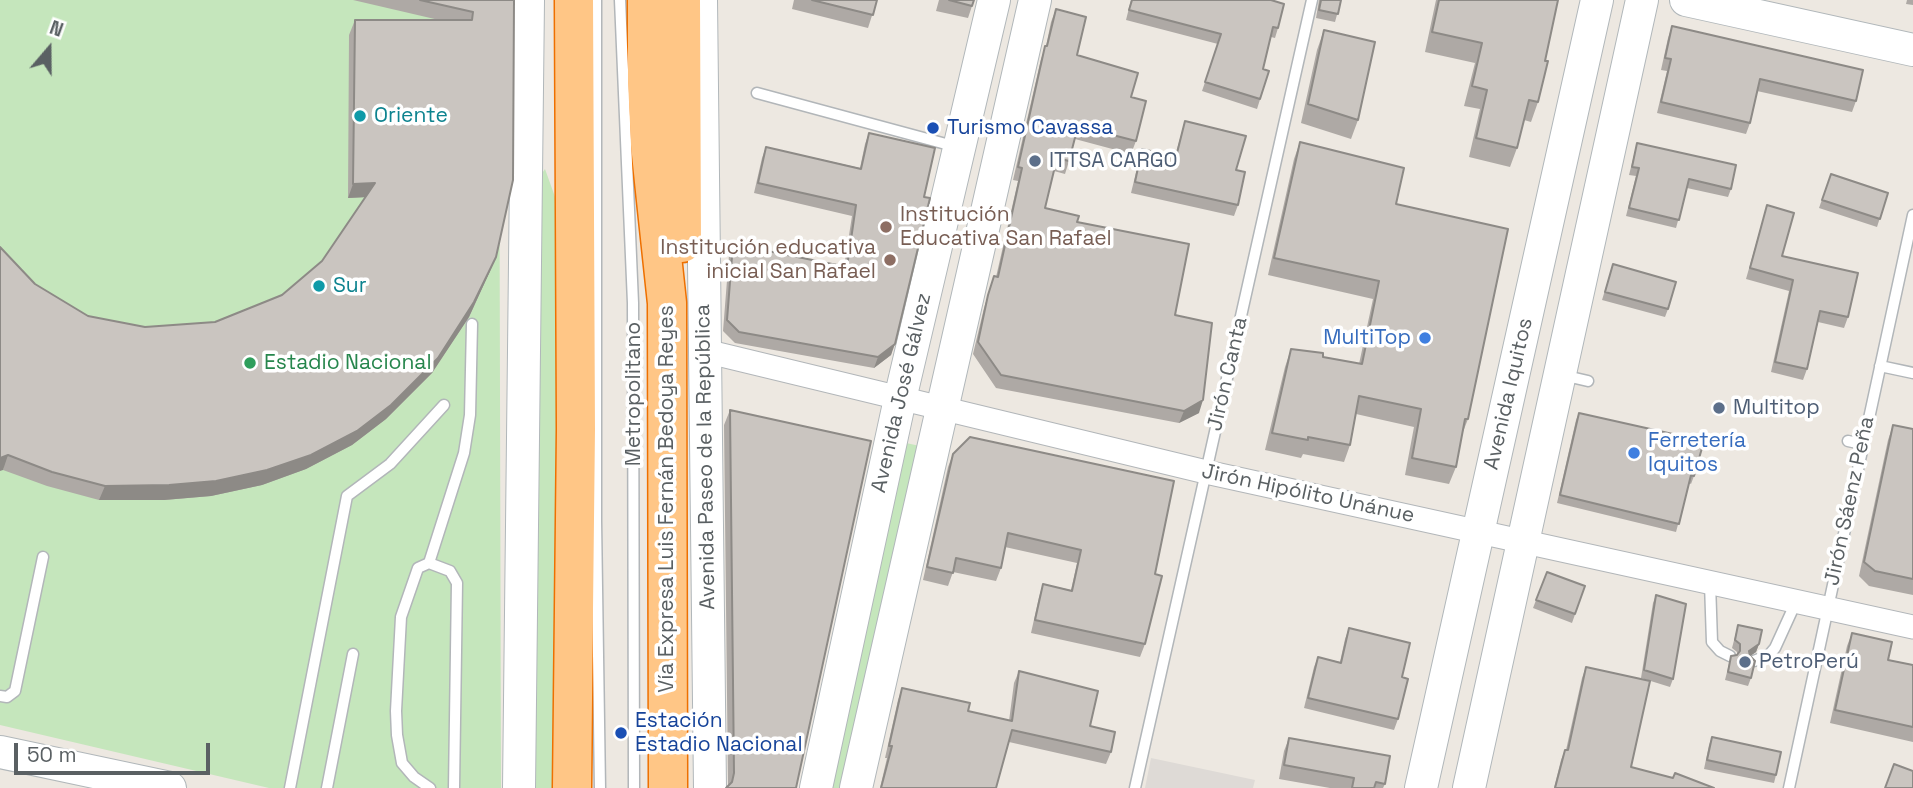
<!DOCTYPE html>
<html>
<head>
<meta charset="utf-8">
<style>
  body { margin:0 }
  #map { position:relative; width:1913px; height:788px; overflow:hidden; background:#ede8e1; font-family:"Space Grotesk",sans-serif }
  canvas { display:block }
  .north { position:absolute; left:14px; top:14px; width:70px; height:70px; -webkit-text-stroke:5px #fff; paint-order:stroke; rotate:20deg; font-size:19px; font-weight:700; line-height:28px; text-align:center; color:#5a6063 }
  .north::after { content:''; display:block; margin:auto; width:24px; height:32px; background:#5a6063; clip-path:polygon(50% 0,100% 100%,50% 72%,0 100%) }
  .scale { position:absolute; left:14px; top:743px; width:196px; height:32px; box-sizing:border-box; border:4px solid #5a6063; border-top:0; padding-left:9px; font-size:21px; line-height:24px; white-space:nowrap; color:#5a6063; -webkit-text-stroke:5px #fff; paint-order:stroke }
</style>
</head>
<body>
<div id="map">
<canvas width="1913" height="788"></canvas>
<div class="north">N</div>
<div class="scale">50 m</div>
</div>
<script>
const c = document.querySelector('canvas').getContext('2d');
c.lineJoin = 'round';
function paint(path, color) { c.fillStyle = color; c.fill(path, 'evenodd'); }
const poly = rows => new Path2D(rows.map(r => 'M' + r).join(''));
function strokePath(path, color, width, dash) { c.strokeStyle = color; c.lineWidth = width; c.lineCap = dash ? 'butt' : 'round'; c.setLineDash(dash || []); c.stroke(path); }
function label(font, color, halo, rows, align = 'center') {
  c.font = font + ' "Space Grotesk",sans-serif'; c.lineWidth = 7; c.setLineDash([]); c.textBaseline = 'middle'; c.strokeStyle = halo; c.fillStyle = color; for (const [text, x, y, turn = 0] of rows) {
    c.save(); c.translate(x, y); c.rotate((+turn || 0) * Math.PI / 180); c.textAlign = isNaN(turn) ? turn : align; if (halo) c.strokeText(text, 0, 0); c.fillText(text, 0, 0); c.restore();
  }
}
paint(poly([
  [1151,758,1255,780,1253,788,1145,788]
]), '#dedad6');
paint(poly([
  [0,0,499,0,501,788,269,788,0,725],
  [545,169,559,208,555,788,530,788,536,182],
  [906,443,920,446,843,788,828,788]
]), '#c5e6bc');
const lane = poly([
  [596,0,596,521,600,788],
  [620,0,633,303,634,788],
  [757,93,957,147],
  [1880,366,1913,373],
  [1562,375,1588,381],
  [1848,441,1862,444],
  [429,563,464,453,470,415,472,324],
  [1710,583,1712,642,1720,651,1730,656],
  [1754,661,1769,655,1775,648,1796,602],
  [0,696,7,697,15,691,43,557],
  [290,788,347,496,390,464,444,405],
  [327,788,353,654],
  [430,788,414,777,402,763,397,735,396,711,401,617,418,568,429,563,450,571,457,583,454,788],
  [1135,788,1312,0],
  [1789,788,1913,215]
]);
const street = poly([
  [705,351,1206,472,1913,627]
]);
const secondary = poly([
  [701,0,710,788],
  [1686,0,1913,50],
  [0,752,170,788],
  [519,788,528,0],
  [816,788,900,399,994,0],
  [856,788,1035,0],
  [1421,788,1597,0],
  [1469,788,1642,0]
]);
const highway = poly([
  [647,0,647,80,650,144,667,303,668,788],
  [681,0,682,243],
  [572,788,576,429,574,0]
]);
strokePath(lane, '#b2b6b9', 13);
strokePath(street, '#b2b6b9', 25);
strokePath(secondary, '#b1b7ba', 34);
strokePath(highway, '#ee7000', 41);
strokePath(lane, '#fff', 10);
strokePath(street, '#fff', 23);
strokePath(secondary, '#fff', 32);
strokePath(highway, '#ffc686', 38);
paint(poly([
  [353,0,514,0,490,271,469,317,432,373,386,419,352,445,306,469,262,485,211,496,164,500,99,500,47,486,3,470,35,284,88,316,145,327,215,322,282,295,322,261,365,197,348,198,349,35,355,20,439,20],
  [794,0,877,0,868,28,792,9],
  [939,0,974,0,968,18,936,11],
  [1131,0,1271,0,1278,28,1275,38,1271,37,1263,69,1269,71,1257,109,1202,91,1218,44,1126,20],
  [1319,0,1341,0,1335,22,1316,18],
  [1436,0,1558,0,1545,61,1538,102,1531,122,1524,120,1517,148,1510,167,1469,157,1480,109,1464,106,1475,63,1425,52],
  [1907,0,1913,0,1913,5,1906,4],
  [1056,9,1077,55,1131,97,1136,141,1131,154,1075,139,1069,161,1065,174,1054,171,1045,208,1077,222,1175,315,1199,413,1179,423,996,388,973,354,984,308,994,276,996,277,1018,181,1013,180,1041,59,1046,46,1051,22],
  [1672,26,1856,101,1852,112,1757,91,1750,123,1746,134,1657,113,1667,71,1661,70,1668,38],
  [1324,30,1358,120,1351,139,1301,123,1317,50],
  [1185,121,1236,170,1238,205,1234,216,1131,193,1139,160,1142,149,1175,156],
  [869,133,924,197,891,355,874,368,735,343,723,331,729,255,733,244,844,267,852,216,754,193,762,158,766,147,860,168,865,144],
  [1300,142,1396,204,1468,419,1461,437,1456,467,1449,484,1405,475,1414,427,1356,414,1350,445,1344,462,1303,454,1301,458,1265,450,1285,367,1291,349,1323,357,1359,364,1373,299,1268,275,1294,159],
  [1637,143,1731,189,1728,197,1687,188,1676,228,1626,216,1636,176,1629,175],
  [1831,174,1888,193,1877,227,1819,208],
  [1767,205,1782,256,1848,317,1844,328,1818,322,1807,369,1803,380,1771,372,1789,291,1746,279],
  [1613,264,1668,309,1665,317,1602,300],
  [730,410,796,788,728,785,724,425],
  [1579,413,1694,476,1691,484,1689,483,1676,532,1557,503,1576,420],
  [1893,425,1913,429,1913,595,1869,586,1859,576,1888,440],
  [953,454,1155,574,1145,644,1140,657,1031,633,1039,597,1043,584,1071,590,1077,563,1005,547,1001,568,996,581,953,572,948,586,923,580,948,467],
  [1547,572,1585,586,1572,623,1533,608],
  [1656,595,1673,679,1670,687,1641,678,1653,603],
  [1738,625,1759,644,1756,652,1750,656,1751,678,1748,686,1725,680,1731,656,1737,654,1737,652,1732,648],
  [1349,628,1402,677,1398,719,1394,730,1304,708,1314,667,1318,657,1340,662,1345,639],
  [1852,633,1888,660,1913,665,1913,742,1830,723,1847,646],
  [1586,667,1631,767,1714,788,1554,788,1561,760,1565,750,1566,750,1582,678],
  [1019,671,1090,726,1111,752,1106,764,1009,742,996,788,880,788,887,758,885,758,898,700,902,688,968,711,1009,721,1014,683],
  [1712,737,1776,775,1774,783,1704,769,1709,745],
  [1289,738,1385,784,1383,788,1330,788,1279,779,1284,751]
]), '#aea9a5');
paint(poly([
  [375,183,369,197,348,198,353,184],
  [496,257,490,271,469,317,432,373,386,419,352,445,306,469,262,485,211,496,164,500,99,500,105,486],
  [895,344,891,355,874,368,878,357],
  [1203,400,1199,413,1179,423,1184,411],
  [8,455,3,470,0,471,0,458],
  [1759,644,1756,652,1746,659,1749,651]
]), '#8d8a86');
const building = poly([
  [420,0,514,0,513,180,496,257,474,302,438,358,391,405,357,431,311,455,267,470,216,481,169,485,105,486,52,472,8,455,0,458,0,247,35,284,88,316,145,327,215,322,282,295,322,261,375,183,353,184,355,20,472,20,473,12,420,0],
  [812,0,877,0,873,15,812,0],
  [949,0,974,0,972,6,949,0],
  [1132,0,1271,0,1284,4,1278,28,1273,27,1263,69,1269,71,1260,99,1205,82,1221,34,1129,10,1132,0],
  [1321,0,1341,0,1338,14,1319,10,1321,0],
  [1439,0,1558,0,1545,61,1548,61,1538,102,1529,100,1517,148,1476,138,1487,90,1472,86,1482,43,1432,32,1439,0],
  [1056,9,1086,17,1077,55,1138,73,1131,97,1146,101,1136,141,1078,126,1069,161,1057,158,1045,208,1079,216,1077,222,1189,244,1175,315,1212,323,1203,400,1184,411,1001,375,978,342,988,295,994,276,998,277,1022,168,1018,167,1045,46,1047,46,1056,9],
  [1672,26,1863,70,1856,101,1760,79,1750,123,1661,102,1671,59,1665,58,1672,26],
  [1324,30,1375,42,1358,120,1308,104,1324,30],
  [1185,121,1246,136,1236,170,1245,172,1238,205,1135,182,1142,149,1176,157,1185,121],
  [869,133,935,148,924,197,930,198,895,344,878,357,739,332,727,320,733,244,847,267,856,205,758,183,766,147,861,169,869,133],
  [1300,142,1404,168,1396,204,1508,229,1468,419,1465,419,1456,467,1412,458,1421,409,1359,396,1350,445,1308,437,1308,440,1272,433,1291,349,1323,353,1323,357,1362,364,1379,281,1274,258,1300,142],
  [1637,143,1736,165,1731,189,1689,179,1679,220,1629,208,1639,168,1632,167,1637,143],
  [1831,174,1888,193,1880,219,1822,200,1831,174],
  [1767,205,1794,213,1782,256,1858,273,1848,317,1820,311,1807,369,1775,362,1793,280,1750,268,1767,205],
  [1613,264,1676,282,1668,309,1605,292,1613,264],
  [730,410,871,441,796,788,726,788,732,782,734,773,730,410],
  [1579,413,1704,441,1694,476,1691,475,1679,524,1560,495,1579,413],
  [1893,425,1913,429,1913,579,1875,571,1864,562,1893,425],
  [970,437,1174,481,1155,574,1162,576,1145,644,1035,620,1043,584,1072,591,1081,550,1008,533,1001,568,956,558,953,573,927,567,953,454,970,437],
  [1547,572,1585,586,1575,614,1536,600,1547,572],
  [1656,595,1686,604,1673,679,1644,670,1656,595],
  [1738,625,1762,630,1759,644,1749,651,1750,656,1755,661,1751,678,1728,672,1731,656,1737,655,1740,651,1740,644,1735,640,1738,625],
  [1349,628,1410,643,1402,677,1408,679,1398,719,1308,698,1318,657,1341,663,1349,628],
  [1852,633,1892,642,1888,660,1913,665,1913,727,1835,710,1852,633],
  [1586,667,1650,681,1631,767,1673,778,1675,773,1714,788,1555,788,1565,750,1568,750,1586,667],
  [1019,671,1098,691,1090,726,1115,732,1111,752,1012,730,996,788,881,788,892,746,889,746,902,688,970,703,968,711,1012,721,1019,671],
  [1712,737,1781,752,1776,775,1707,760,1712,737],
  [1289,738,1390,756,1385,784,1376,782,1374,788,1352,788,1354,778,1284,765,1289,738],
  [1894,764,1913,771,1913,788,1885,788,1894,764]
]);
paint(building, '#cac5c0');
strokePath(building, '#8d8a86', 2);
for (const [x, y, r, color] of [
  [360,116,7,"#0f9aa8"],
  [933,128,7,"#1a4fb4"],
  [1035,161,7,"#5c6f8a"],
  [886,227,7,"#8d6e63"],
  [890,260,7,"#8d6e63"],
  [319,286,7,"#0f9aa8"],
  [1425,338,7,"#3f7fe0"],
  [250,363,7,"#2e9e5b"],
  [1719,408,7,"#5c6f8a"],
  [1634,453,7,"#3f7fe0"],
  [1745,662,7,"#5c6f8a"],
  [621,733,7,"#1a4fb4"]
]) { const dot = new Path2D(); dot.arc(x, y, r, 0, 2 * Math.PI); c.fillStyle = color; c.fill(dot); strokePath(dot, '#fff', 2.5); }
label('21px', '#0d838f', '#fff', [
  ["Oriente",374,116],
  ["Sur",333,286]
], 'left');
label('21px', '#164399', '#fff', [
  ["Turismo Cavassa",947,128],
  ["Estación",635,721],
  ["Estadio Nacional",635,745]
], 'left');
label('21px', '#4e5e75', '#fff', [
  ["ITTSA CARGO",1049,161],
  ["Multitop",1733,408],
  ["PetroPerú",1759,662]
], 'left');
label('21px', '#785e54', '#fff', [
  ["Institución",900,215],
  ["Educativa San Rafael",900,239],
  ["Institución educativa",876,248,"right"],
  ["inicial San Rafael",876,272,"right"]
], 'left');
label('21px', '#366cbe', '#fff', [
  ["MultiTop",1411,338],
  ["Ferretería",1648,441,"left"],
  ["Iquitos",1648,465,"left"]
], 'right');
label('21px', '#27864d', '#fff', [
  ["Estadio Nacional",264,363]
], 'left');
label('21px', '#5a6063', '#fff', [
  ["Jirón Canta",1228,374,-77],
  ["Avenida José Gálvez",902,393,-77],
  ["Metropolitano",634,394,-90],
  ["Avenida Iquitos",1509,394,-77],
  ["Avenida Paseo de la República",706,457,-91],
  ["Jirón Hipólito Unánue",1308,494,12],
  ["Vía Expresa Luis Fernán Bedoya Reyes",667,499,-90],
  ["Jirón Sáenz Peña",1850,501,-78]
]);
</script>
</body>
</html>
